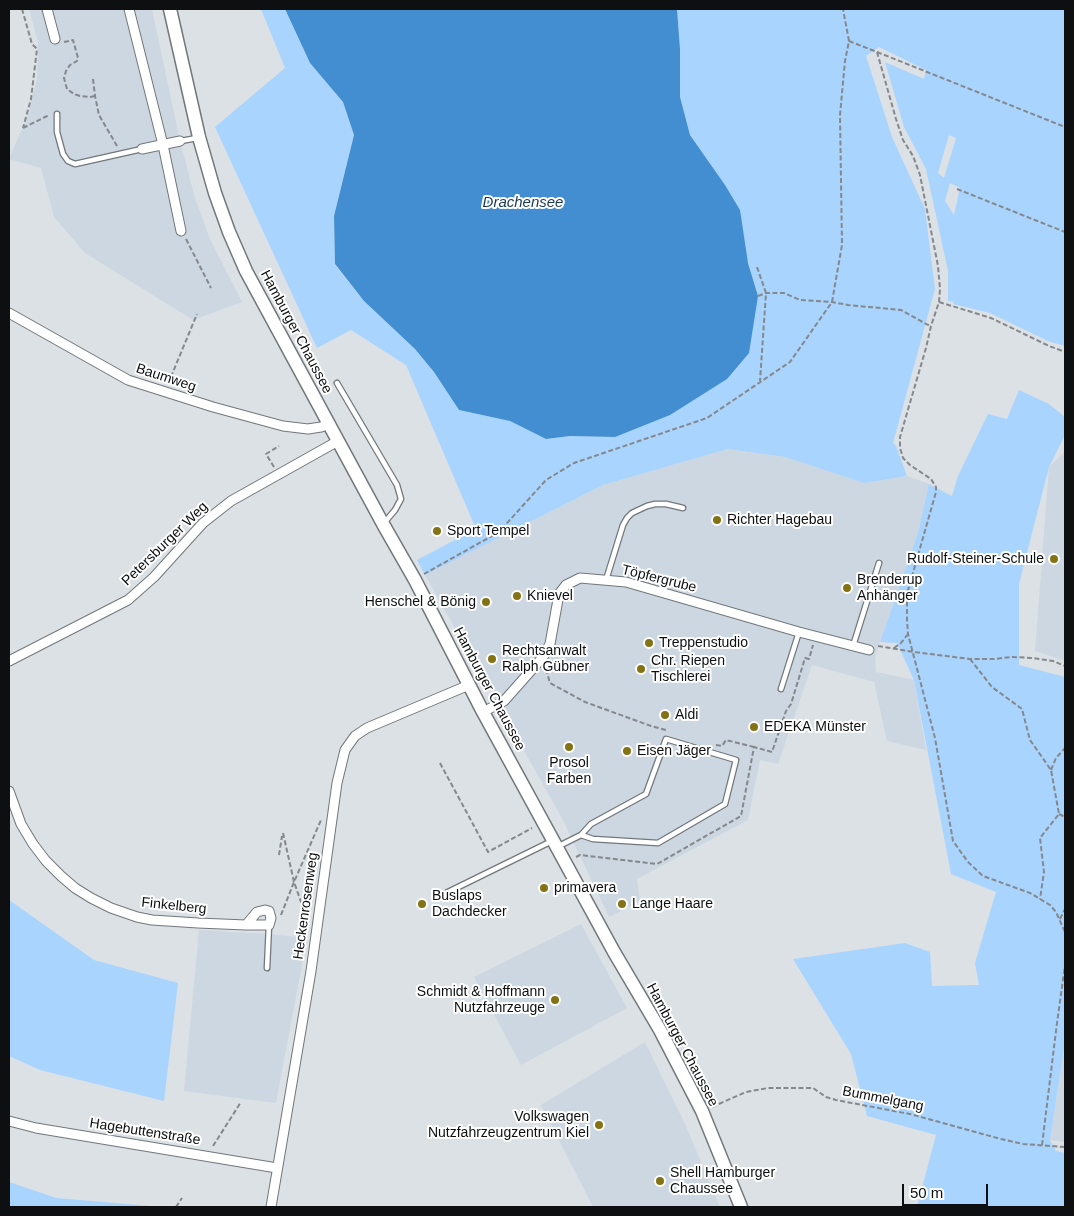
<!DOCTYPE html>
<html>
<head>
<meta charset="utf-8">
<style>
  body { margin:0 }
  #map { position:relative; width:1074px; height:1216px; overflow:hidden; background:#dce1e6; font-family:Arial,sans-serif }
  canvas { display:block }
  .frame { position:absolute; inset:0; border:10px solid #0d0f11; pointer-events:none }
  .scale { position:absolute; left:902px; top:1184px; width:86px; height:22px; box-sizing:border-box; border:2px solid #0d0f11; border-top:0; padding-left:6px; font-size:15px; line-height:18px; white-space:nowrap; color:#0d0f11; -webkit-text-stroke:4px #fff; paint-order:stroke }
</style>
</head>
<body>
<div id="map">
<canvas width="1074" height="1216"></canvas>
<div class="frame"></div>
<div class="scale">50 m</div>
</div>
<script>
const c = document.querySelector('canvas').getContext('2d');
c.lineJoin = 'round';
function paint(path, color) { c.fillStyle = color; c.fill(path, 'evenodd'); }
const poly = rows => new Path2D(rows.map(r => 'M' + r).join(''));
function strokePath(path, color, width, dash) { c.strokeStyle = color; c.lineWidth = width; c.lineCap = dash ? 'butt' : 'round'; c.setLineDash(dash || []); c.stroke(path); }
function label(font, color, halo, rows, align = 'center') {
  c.font = font + ' Arial,sans-serif'; c.lineWidth = 4; c.setLineDash([]); c.textBaseline = 'middle'; c.strokeStyle = halo; c.fillStyle = color; for (const [text, x, y, turn = 0] of rows) {
    c.save(); c.translate(x, y); c.rotate((+turn || 0) * Math.PI / 180); c.textAlign = isNaN(turn) ? turn : align; if (halo) c.strokeText(text, 0, 0); c.fillText(text, 0, 0); c.restore();
  }
}
paint(poly([
  [29,9,152,9,180,141,195,198,210,239,242,302,193,320,85,253,54,217,41,168,9,159,28,115,37,79,38,42],
  [728,449,785,457,864,483,907,476,929,484,918,533,875,656,876,672,914,680,926,750,887,741,874,682,812,665,778,764,760,760,748,820,637,879,640,901,609,917,563,820,425,575,603,485],
  [1065,451,1065,661,1035,651,1049,467],
  [581,924,627,1008,521,1065,474,977],
  [199,930,269,934,307,938,276,1103,184,1091],
  [645,1042,685,1124,720,1207,593,1207,541,1105],
  [1065,1042,1065,1142,1050,1140]
]), '#ccd7e1');
paint(poly([
  [261,9,285,9,310,63,343,102,354,135,334,216,335,265,364,301,415,349,434,372,459,410,510,421,546,439,570,436,615,437,758,296,725,185,690,135,680,97,680,49,677,9,1065,9,1065,346,1048,341,990,313,953,304,954,302,948,301,948,271,926,169,904,127,885,62,924,79,926,70,879,47,866,56,892,137,925,209,935,289,893,443,896,446,907,476,864,483,785,457,728,449,603,485,425,575,417,560,476,529,406,365,351,330,317,348,215,127,285,68],
  [949,135,956,138,944,178,938,173],
  [950,183,960,188,954,215,945,201],
  [1019,390,1049,404,1065,417,1065,435,1049,467,1019,584,1019,665,1065,677,1065,1042,1050,1140,1056,1151,1065,1153,1065,1207,917,1207,936,1135,867,1116,851,1054,793,959,905,943,930,952,932,986,979,985,975,963,996,892,951,874,914,680,897,643,880,642,918,533,929,484,952,496,958,476,988,414,1007,419],
  [9,900,94,960,178,983,164,1101,40,1070,9,1056],
  [9,1182,56,1198,162,1207,9,1207]
]), '#a8d4fe');
paint(poly([
  [285,9,677,9,680,49,680,97,690,135,725,185,740,210,748,263,758,296,749,353,727,379,670,415,615,437,570,436,546,439,510,421,459,410,434,372,415,349,364,301,335,264,334,216,354,135,343,102,310,63]
]), '#428ed0');
const lane = poly([
  [57,114,57,132,63,154,68,161,75,164,142,149],
  [181,141,197,138],
  [337,383,397,485,401,499,395,510,384,523],
  [606,580,623,525,627,518,632,513,647,506,655,504,666,504,683,508],
  [853,646,879,563],
  [781,689,799,632],
  [559,846,581,835,591,824,646,794,666,739,736,760,725,804,658,843,593,839,581,835],
  [446,893,552,841],
  [267,968,269,925]
]);
const street = poly([
  [47,9,55,39],
  [129,9,163,145,181,231],
  [142,149,180,141],
  [9,313,128,380,213,407,283,426,308,429,321,427,329,424],
  [9,661,128,600,154,577,203,523,231,501,338,441],
  [483,712,504,701,543,657,550,644,559,594,566,585,580,578,626,582,799,632,869,650],
  [9,791,21,824,33,844,46,861,61,876,75,888,91,898,111,908,137,917,152,920,198,923,246,925,269,925,271,918,269,911,265,910,257,912,246,925],
  [9,1121,36,1128,277,1168],
  [271,1207,311,971,337,783,345,750,355,736,367,728,469,685]
]);
const secondary = poly([
  [170,9,199,137,215,193,229,232,246,271,383,524,415,580,483,712,614,952,660,1030,702,1111,741,1207]
]);
strokePath(lane, '#72777b', 7);
strokePath(street, '#72777b', 11);
strokePath(secondary, '#72777b', 15);
strokePath(poly([
  [22,9,32,44,37,49,31,99,23,128],
  [849,41,877,52,896,119,903,140,913,156,920,175,938,266,940,289,939,302,931,326,926,348,900,437,900,448,903,458,910,465,931,479,936,487,936,492,907,594,907,620,908,634,935,738,953,841,968,862,983,876,1030,893,1050,905,1056,912,1065,932],
  [64,42,73,40,78,58,77,61,70,65,66,71,64,78,67,89,74,94,80,96,90,97,95,96],
  [877,52,1065,127],
  [93,79,95,96,99,115,117,146],
  [23,128,45,117,50,115],
  [957,189,1065,232],
  [186,239,211,288],
  [757,267,766,293,760,381],
  [758,296,766,293,784,293,800,300,832,302,848,305,901,310,930,326],
  [939,302,991,318,1049,346,1065,352],
  [168,384,197,314],
  [274,467,266,454,279,446],
  [424,574,499,532,546,480,574,463,707,418,790,362,832,302,842,245,840,115,845,61,849,41,843,9],
  [878,646,914,652,970,659,994,659,1012,657,1032,658,1053,661,1065,666],
  [894,648,901,643,908,634],
  [970,659,992,687,1022,709,1030,740,1051,770,1059,814,1040,838,1044,872,1040,899],
  [546,669,550,683,585,702,651,726,666,730],
  [716,745,722,746,726,740,754,747],
  [440,763,488,852,532,828],
  [1051,770,1056,758,1065,748],
  [1059,814,1065,817],
  [283,833,294,882,307,919],
  [279,855,282,836],
  [576,857,580,855,657,864,741,816,754,747,772,752,786,711,791,704,805,658,809,659,813,645],
  [281,915,294,882,321,820],
  [1060,919,1065,909],
  [712,1107,746,1092,768,1088,813,1088,826,1097,836,1100,910,1114,1001,1139,1023,1144,1065,1147],
  [1042,1145,1057,1023,1065,965],
  [213,1146,241,1102],
  [176,1207,182,1198]
]), '#85888c', 2, [5, 2.5]);
strokePath(lane, '#fff', 4.5);
strokePath(street, '#fff', 9);
strokePath(secondary, '#fff', 12);
for (const [x, y, r, color] of [
  [717,520,5,"#847314"],
  [437,531,5,"#847314"],
  [1054,559,5,"#847314"],
  [847,588,5,"#847314"],
  [517,596,5,"#847314"],
  [486,602,5,"#847314"],
  [649,643,5,"#847314"],
  [492,659,5,"#847314"],
  [641,669,5,"#847314"],
  [665,715,5,"#847314"],
  [754,727,5,"#847314"],
  [569,747,5,"#847314"],
  [627,751,5,"#847314"],
  [544,888,5,"#847314"],
  [422,904,5,"#847314"],
  [622,904,5,"#847314"],
  [555,1000,5,"#847314"],
  [599,1125,5,"#847314"],
  [660,1181,5,"#847314"]
]) { const dot = new Path2D(); dot.arc(x, y, r, 0, 2 * Math.PI); c.fillStyle = color; c.fill(dot); strokePath(dot, '#fff', 2); }
label('14px', '#0d0f11', '#fff', [
  ["Hamburger Chaussee",296,332,62],
  ["Baumweg",166,378,18],
  ["Petersburger Weg",165,544,-44],
  ["Töpfergrube",659,579,14],
  ["Hamburger Chaussee",489,689,62],
  ["Finkelberg",174,906,6],
  ["Heckenrosenweg",306,906,-82],
  ["Hamburger Chaussee",682,1045,62],
  ["Bummelgang",883,1099,11],
  ["Hagebuttenstraße",145,1132,9]
]);
label('14px', '#0d0f11', '#fff', [
  ["Richter Hagebau",727,520],
  ["Sport Tempel",447,531],
  ["Rudolf-Steiner-Schule",1044,559,"right"],
  ["Brenderup",857,580],
  ["Anhänger",857,596],
  ["Knievel",527,596],
  ["Henschel & Bönig",476,602,"right"],
  ["Treppenstudio",659,643],
  ["Rechtsanwalt",502,651],
  ["Ralph Gübner",502,667],
  ["Chr. Riepen",651,661],
  ["Tischlerei",651,677],
  ["Aldi",675,715],
  ["EDEKA Münster",764,727],
  ["Eisen Jäger",637,751],
  ["Prosol",569,763,"center"],
  ["Farben",569,779,"center"],
  ["primavera",554,888],
  ["Buslaps",432,896],
  ["Dachdecker",432,912],
  ["Lange Haare",632,904],
  ["Schmidt & Hoffmann",545,992,"right"],
  ["Nutzfahrzeuge",545,1008,"right"],
  ["Volkswagen",589,1117,"right"],
  ["Nutzfahrzeugzentrum Kiel",589,1133,"right"],
  ["Shell Hamburger",670,1173],
  ["Chaussee",670,1189]
], 'left');
label('italic 15px', '#193854', '#fff', [
  ["Drachensee",523,203]
]);
</script>
</body>
</html>
